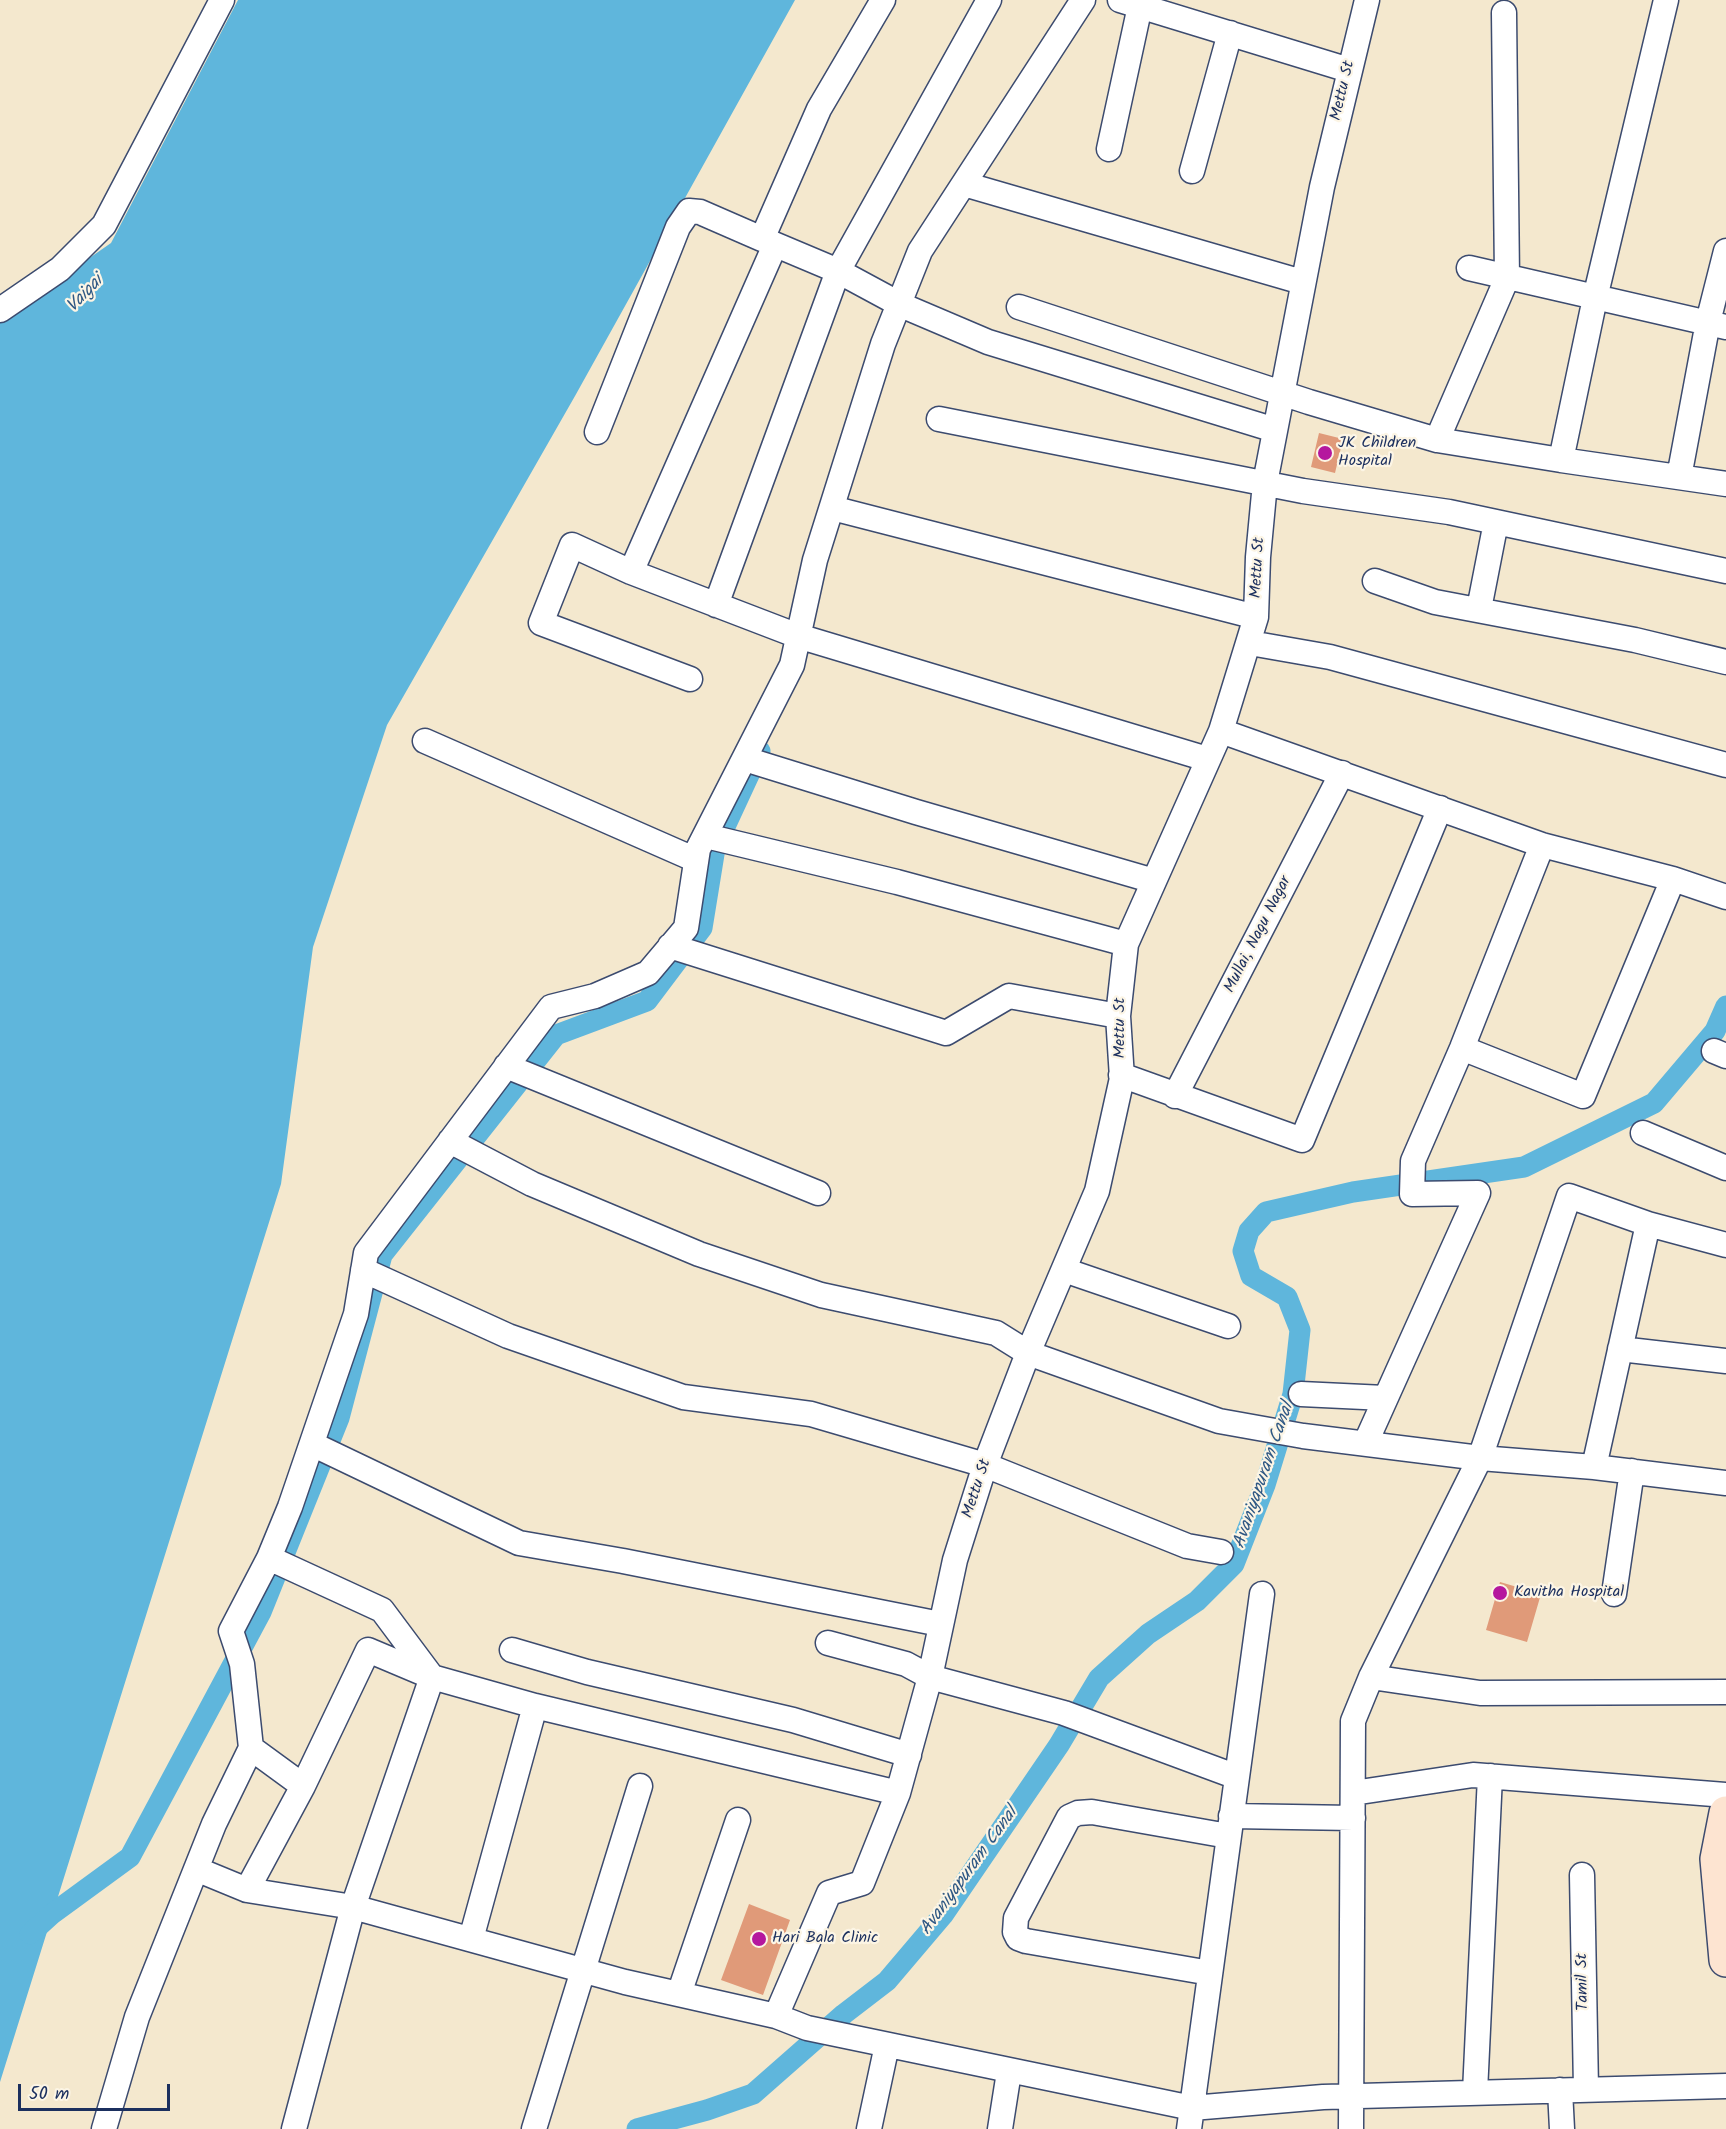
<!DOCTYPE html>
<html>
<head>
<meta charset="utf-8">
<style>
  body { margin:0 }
  #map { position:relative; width:1726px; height:2129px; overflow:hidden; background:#f4e8ce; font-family:Kalam,sans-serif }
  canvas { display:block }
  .scale { position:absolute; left:18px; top:2084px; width:152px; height:27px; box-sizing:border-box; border:3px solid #1b2f5e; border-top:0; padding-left:8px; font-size:18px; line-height:21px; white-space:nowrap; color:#1b2f5e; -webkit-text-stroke:4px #fcf5e5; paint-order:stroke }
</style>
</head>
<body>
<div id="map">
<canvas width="1726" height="2129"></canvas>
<div class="scale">50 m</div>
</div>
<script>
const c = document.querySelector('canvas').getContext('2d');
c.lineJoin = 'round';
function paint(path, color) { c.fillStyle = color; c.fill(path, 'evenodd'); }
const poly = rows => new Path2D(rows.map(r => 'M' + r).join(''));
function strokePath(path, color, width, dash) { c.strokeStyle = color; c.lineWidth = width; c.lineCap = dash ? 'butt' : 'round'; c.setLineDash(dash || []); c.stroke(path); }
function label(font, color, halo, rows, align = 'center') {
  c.font = font + ' Kalam,sans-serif'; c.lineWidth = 4.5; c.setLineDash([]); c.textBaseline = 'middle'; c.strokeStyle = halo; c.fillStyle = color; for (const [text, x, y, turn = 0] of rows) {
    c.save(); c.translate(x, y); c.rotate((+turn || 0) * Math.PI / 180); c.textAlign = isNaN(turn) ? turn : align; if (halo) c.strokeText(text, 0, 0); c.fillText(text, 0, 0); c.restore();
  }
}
paint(poly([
  [238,0,795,0,575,396,387,725,313,947,281,1184,0,2082,0,320,111,243]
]), '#5fb6dc');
strokePath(poly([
  [30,1934,52,1914,130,1857,261,1612,339,1418,382,1255,556,1035,647,1001,702,928,715,848,760,751],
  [637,2129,707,2110,753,2094,844,2014,887,1981,943,1915,1059,1745,1099,1678,1148,1634,1197,1601,1234,1564,1265,1485,1293,1394,1300,1330,1287,1297,1251,1276,1243,1251,1249,1231,1266,1212,1353,1192,1524,1167,1654,1103,1715,1031,1726,1006]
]), '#5fb6dc', 21);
paint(poly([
  [1319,433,1343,439,1335,473,1311,467],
  [1500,1582,1541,1594,1527,1642,1486,1630],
  [749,1904,790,1920,763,1995,721,1980]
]), '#e09a79');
const street = poly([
  [989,0,838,271,901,305,988,342,1275,430],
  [1083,0,920,251,883,344,815,560,792,665,698,849,686,928,648,973,595,996,551,1007,366,1253,356,1314,290,1507,269,1558,231,1631,242,1664,251,1748,303,1786,247,1890,353,1907,625,1982,776,2016,807,2028,1192,2108,1323,2097,1726,2086],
  [1120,0,1349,70],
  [1666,0,1595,298,1561,460,1726,484],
  [1504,13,1507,278,1437,440,1561,460],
  [1109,149,1140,6],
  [1192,171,1230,33],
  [964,184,1302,282],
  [1469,268,1726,327],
  [1019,307,1309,402,1437,440],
  [0,310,60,269,104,225,222,0],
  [939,419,1303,491,1449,512,1726,571],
  [597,432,678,227,689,211,700,212,762,239],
  [1679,477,1708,322,1726,251],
  [832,508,1256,617],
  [631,572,775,245],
  [1375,581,1435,602,1635,640,1726,662],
  [716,605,838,271,762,239,819,109,883,0],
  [1479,609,1496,522],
  [1250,643,1330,657,1726,765],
  [690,679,541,623,572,545,631,572,798,636,1207,759],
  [1221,731,1542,845,1673,879,1726,897],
  [425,741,696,860],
  [745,759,916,812,1154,881],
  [706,836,897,882,1126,944],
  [670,946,946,1033,1009,996,1118,1016],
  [1462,1048,1583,1096,1673,879],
  [1714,1051,1726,1056],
  [506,1066,818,1193],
  [1121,1075,1302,1140,1440,808],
  [1175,1096,1342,773],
  [1643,1133,1726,1168],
  [450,1141,532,1184,699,1254,821,1295,996,1333,1028,1353,1219,1421,1303,1436,1480,1458,1594,1467,1726,1483],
  [363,1270,508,1336,683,1397,811,1414,985,1465,1187,1546,1221,1552],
  [1064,1270,1228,1326],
  [1620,1349,1726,1361],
  [1301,1394,1385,1398],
  [1366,1442,1478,1193,1412,1194,1413,1161,1462,1048,1542,845],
  [312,1444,519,1543,623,1561,940,1624],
  [1594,1467,1648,1224,1726,1245],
  [269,1558,382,1610,432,1677,353,1907,294,2129],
  [1614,1594,1632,1471],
  [828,1643,906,1664,930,1677,1064,1713,1237,1777],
  [512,1650,587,1672,793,1720,909,1755],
  [1371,1677,1480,1693,1726,1692],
  [303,1786,368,1650,432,1677,535,1706,898,1793],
  [1353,1793,1473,1775,1726,1795],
  [1231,1816,1353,1818],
  [196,1869,247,1890],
  [1582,1875,1586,2089],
  [471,1939,535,1706],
  [1210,1973,1026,1941,1018,1938,1015,1932,1016,1918,1069,1817,1078,1813,1092,1812,1228,1836],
  [679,1994,738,1820],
  [776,2016,829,1893,862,1883,898,1793,930,1677,955,1560,985,1465,1028,1353,1097,1191,1122,1078,1118,1016,1126,944,1221,731,1256,617,1258,557,1265,483,1322,187,1367,0],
  [1560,2090,1562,2129],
  [1475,2092,1490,1776],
  [104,2129,137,2017,214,1824,251,1748],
  [534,2129,640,1786],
  [869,2129,887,2045],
  [1000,2129,1009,2072],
  [1189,2129,1262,1594],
  [1351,2129,1353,1721,1371,1677,1480,1458,1569,1196,1648,1224]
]);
const secondary = poly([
  [1726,1813,1717,1859,1726,1960]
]);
strokePath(street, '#3c4b6f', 27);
strokePath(secondary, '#3c4b6f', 36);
strokePath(street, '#fff', 24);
strokePath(secondary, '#fde4d1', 33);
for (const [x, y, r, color] of [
  [1325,453,8,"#b5179e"],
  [1500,1593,8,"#b5179e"],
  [759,1939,8,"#b5179e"]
]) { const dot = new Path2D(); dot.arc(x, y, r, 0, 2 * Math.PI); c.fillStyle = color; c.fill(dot); strokePath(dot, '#fcf5e5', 2); }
label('16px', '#1b2f5e', '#fcf5e5', [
  ["Mettu St",1344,91,-77],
  ["Mettu St",1259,568,-87],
  ["Mullai, Nagu Nagar",1259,935,-63],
  ["Mettu St",1121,1028,-90],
  ["Mettu St",978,1489,-72],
  ["Tamil St",1584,1982,-91]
]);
label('16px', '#1b2f5e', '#fcf5e5', [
  ["JK Children",1338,444],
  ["Hospital",1338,462],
  ["Kavitha Hospital",1514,1593],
  ["Hari Bala Clinic",772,1939]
], 'left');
label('italic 18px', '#2f5884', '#fcf5e5', [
  ["Vaigai",86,295,-46],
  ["Avaniyapuram Canal",1265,1476,-71],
  ["Avaniyapuram Canal",970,1872,-54]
]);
</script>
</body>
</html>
